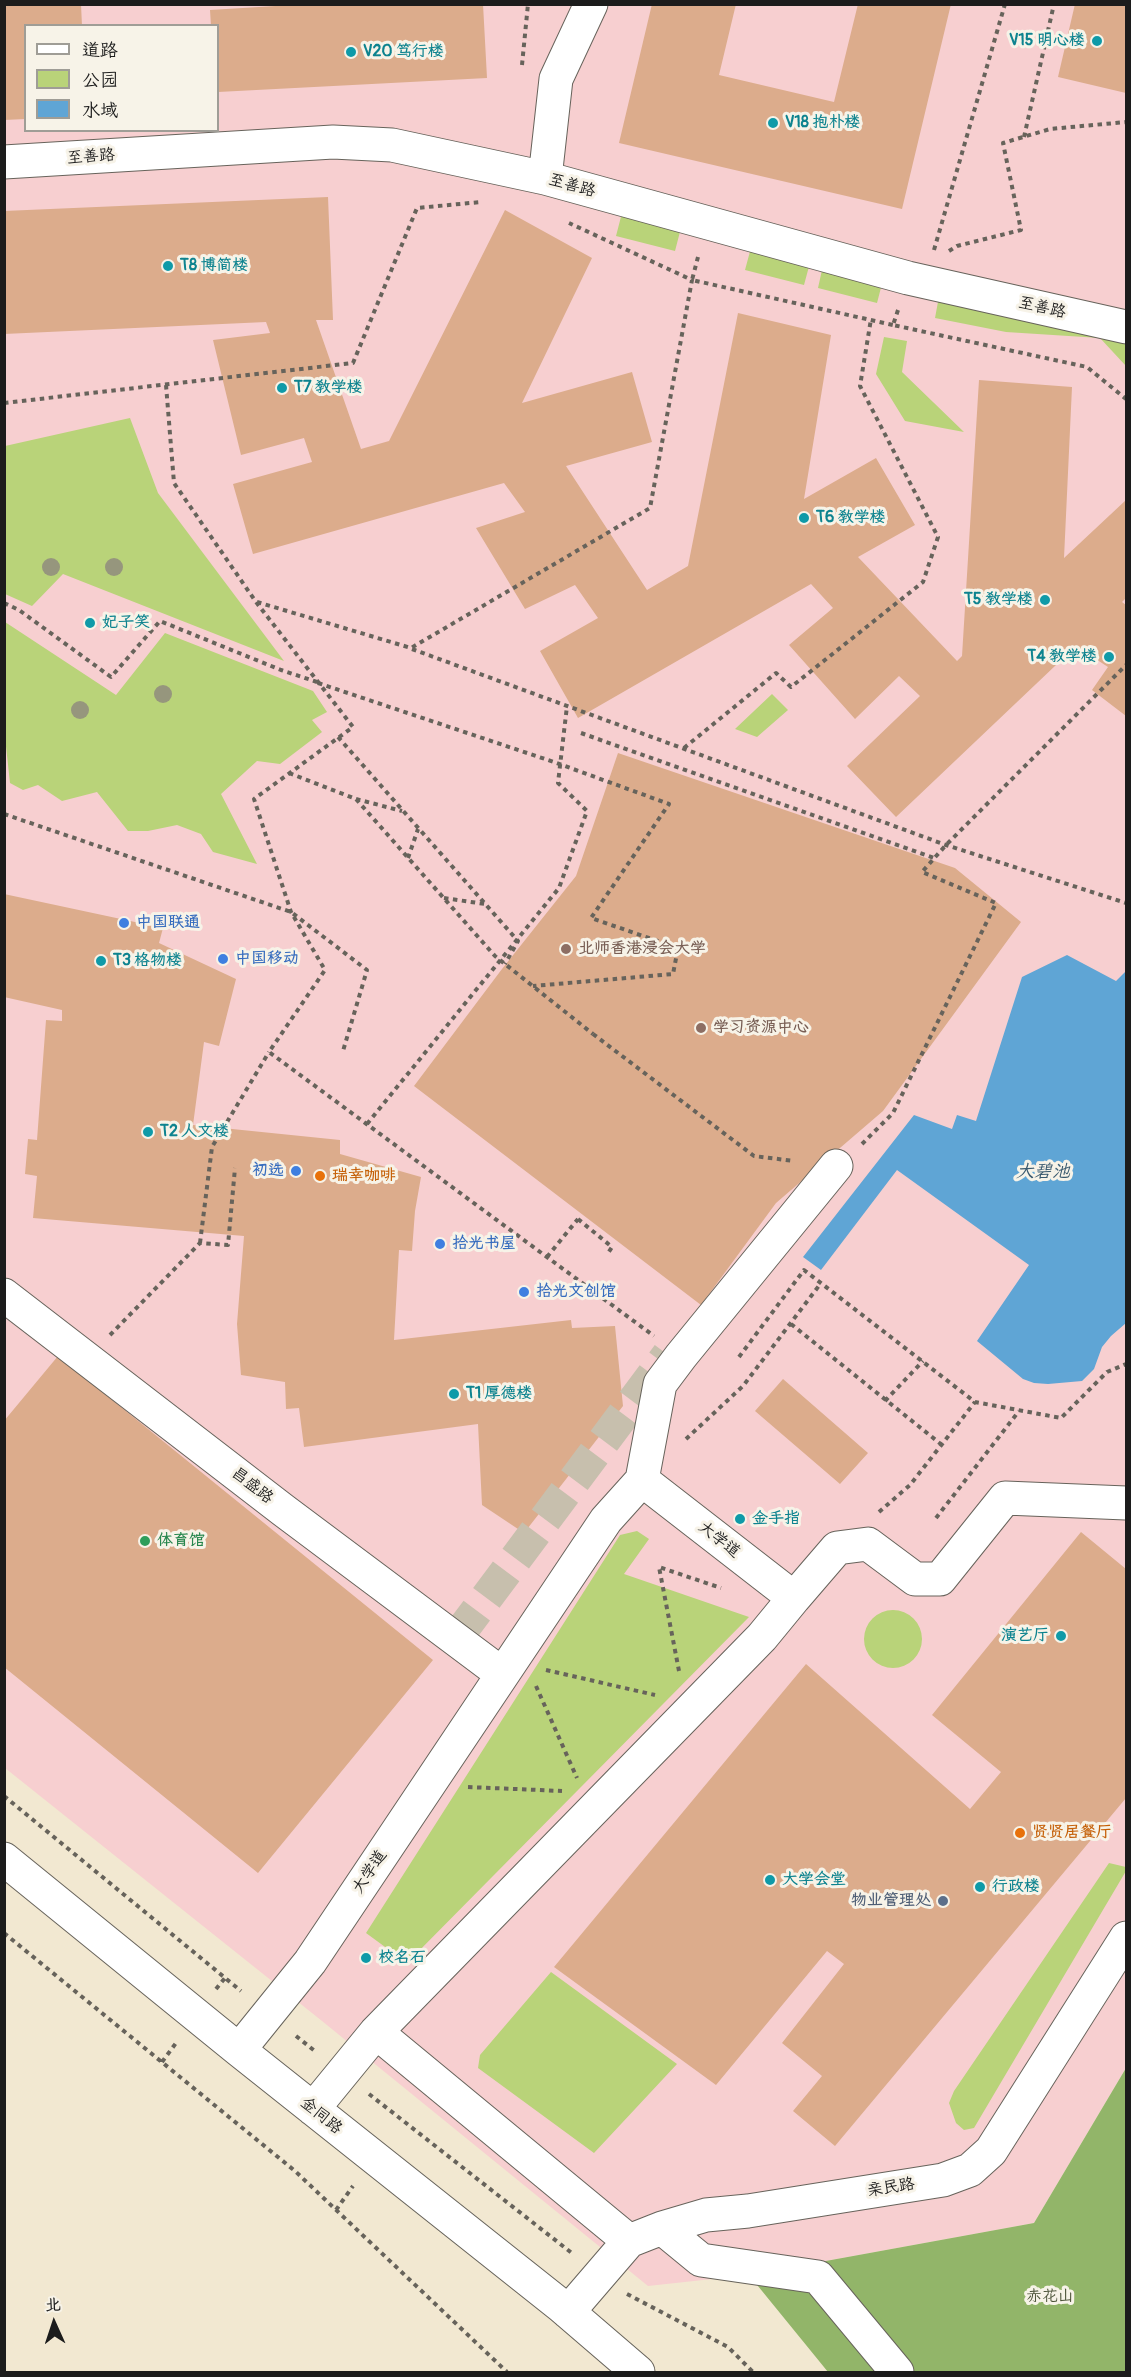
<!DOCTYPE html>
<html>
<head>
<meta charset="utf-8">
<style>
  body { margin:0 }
  #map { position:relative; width:1131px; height:2377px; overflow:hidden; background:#f2e8d1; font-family:Pangolin,"LXGW WenKai TC",sans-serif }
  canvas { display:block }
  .frame { position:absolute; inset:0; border:6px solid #1c1c1c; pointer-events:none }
  .legend { position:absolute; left:24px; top:24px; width:195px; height:108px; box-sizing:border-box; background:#f7f3e8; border:2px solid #9f9d96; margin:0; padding:8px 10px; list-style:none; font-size:18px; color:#1c1c1c }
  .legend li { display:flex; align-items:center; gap:12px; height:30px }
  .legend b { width:30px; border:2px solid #9f9d96 }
  .north { position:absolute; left:24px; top:2293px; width:60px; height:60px; -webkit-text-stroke:4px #f7f3e8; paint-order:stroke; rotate:357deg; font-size:16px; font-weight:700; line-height:24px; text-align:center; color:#1c1c1c }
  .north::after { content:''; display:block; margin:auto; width:21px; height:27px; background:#1c1c1c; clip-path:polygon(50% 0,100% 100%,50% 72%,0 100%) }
</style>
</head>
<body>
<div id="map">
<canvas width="1131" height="2377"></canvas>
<div class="frame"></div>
<ul class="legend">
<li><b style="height:8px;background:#fff"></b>道路</li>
<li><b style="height:16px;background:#b9d379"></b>公园</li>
<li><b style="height:16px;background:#5fa5d5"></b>水域</li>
</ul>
<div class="north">北</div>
</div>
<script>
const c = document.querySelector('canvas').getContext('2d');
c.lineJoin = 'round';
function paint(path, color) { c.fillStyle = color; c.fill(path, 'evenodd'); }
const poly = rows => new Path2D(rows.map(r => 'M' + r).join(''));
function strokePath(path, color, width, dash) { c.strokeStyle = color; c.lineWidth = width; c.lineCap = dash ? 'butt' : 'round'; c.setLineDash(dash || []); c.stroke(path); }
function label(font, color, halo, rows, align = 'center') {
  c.font = font + ' Pangolin,"LXGW WenKai TC",sans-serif'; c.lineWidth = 6; c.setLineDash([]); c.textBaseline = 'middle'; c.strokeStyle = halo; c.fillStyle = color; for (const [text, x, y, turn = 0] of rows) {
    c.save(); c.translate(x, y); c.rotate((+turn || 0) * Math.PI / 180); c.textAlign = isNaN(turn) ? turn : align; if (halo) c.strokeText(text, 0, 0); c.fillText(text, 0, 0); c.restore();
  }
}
paint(poly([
  [4,5,1126,5,1126,2068,1034,2223,749,2275,648,2286,322,2021,5,1768],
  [26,26,218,26,218,130,26,130]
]), '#f7cfd0');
paint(poly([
  [623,209,682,224,675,251,616,236],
  [752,244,811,259,804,285,745,270],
  [824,261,884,276,877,303,818,288],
  [940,291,1126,341,1126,366,1100,338,1006,332,935,318],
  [884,337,907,341,902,372,964,432,905,421,876,374],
  [130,418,158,493,284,661,63,574,32,606,5,594,5,446],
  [5,622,116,695,165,633,313,691,327,712,312,720,322,732,280,764,257,761,221,794,257,864,213,852,201,834,177,825,148,831,128,831,97,792,62,801,38,785,23,790,10,783,4,728],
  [772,694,788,710,757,737,735,729],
  [637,1531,649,1539,624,1574,749,1617,407,1963,366,1933,620,1535],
  '864 1639a29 29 0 1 1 58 0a29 29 0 1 1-58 0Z',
  [1109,1863,1126,1867,1126,1871,974,2128,964,2130,956,2123,949,2103,954,2091],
  [551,1972,677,2064,594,2153,478,2068,480,2055]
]), '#b9d379');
paint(poly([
  [1126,2068,1126,2372,828,2372,749,2275,1034,2223]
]), '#92b569');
paint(poly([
  [1067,955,1116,981,1126,971,1126,1323,1111,1336,1102,1347,1094,1369,1082,1381,1048,1384,1034,1383,1023,1379,977,1341,1029,1265,897,1170,821,1270,803,1257,914,1115,952,1129,957,1115,976,1121,1022,977]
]), '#5fa5d5');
paint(poly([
  [4,4,81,4,82,26,26,26,26,119,4,120],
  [308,4,483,4,487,78,218,92,218,26,211,26,210,10],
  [652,4,736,4,719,75,834,102,858,4,951,4,902,209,619,143],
  [1075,4,1126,4,1126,93,1058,77],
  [328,197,333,320,316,320,361,449,389,441,505,210,592,258,522,403,632,372,652,442,566,466,647,590,688,566,738,313,831,335,804,499,876,458,915,525,858,557,957,661,962,656,979,380,1072,387,1064,558,1126,500,1126,598,1122,602,1126,605,1126,716,1092,690,1108,667,1076,646,896,817,847,766,920,696,899,676,855,719,789,645,833,608,811,584,578,718,540,651,598,618,575,585,525,609,476,528,525,512,504,483,253,554,233,484,312,462,304,438,241,455,213,340,270,333,266,322,4,334,4,211],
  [618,753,955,868,1021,922,883,1111,776,1203,701,1305,414,1086,502,969,576,876],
  [4,894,163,928,159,943,236,979,219,1046,204,1042,193,1125,340,1140,340,1154,421,1177,415,1211,412,1251,399,1250,394,1340,571,1320,572,1328,615,1326,623,1406,524,1533,482,1505,478,1424,304,1447,299,1408,286,1409,285,1382,241,1375,237,1324,244,1236,33,1218,37,1176,25,1174,28,1139,37,1140,46,1020,62,1021,62,1010,4,997],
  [58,1356,433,1660,258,1873,4,1667,4,1421],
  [783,1379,868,1453,840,1484,755,1411],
  [1081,1532,1126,1569,1126,1798,835,2146,793,2111,822,2076,782,2043,844,1964,827,1951,716,2085,554,1967,806,1664,970,1809,1001,1772,932,1715]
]), '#dcac8c');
strokePath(poly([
  [457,1637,668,1355]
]), '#c7bfad', 33, [33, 16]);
const minor = poly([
  [4,162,333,142,392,145,545,178,908,278,1126,327],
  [545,178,556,79,591,4],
  [4,1295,283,1510,502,1674],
  [642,1480,660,1384,681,1356,836,1166],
  [794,1598,837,1548,868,1544,915,1579,940,1579,1005,1498,1126,1503],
  [4,1859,239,2050,560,2305,638,2372],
  [376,2032,629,2241],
  [239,2050,310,1962,606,1520,642,1480,794,1598,762,1637,376,2032,313,2109],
  [662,2228,701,2260,818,2277,897,2372],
  [568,2312,629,2241,662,2228,706,2215,748,2211,943,2180,970,2170,991,2151,1126,1938]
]);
strokePath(minor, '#67635b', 35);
strokePath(poly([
  [522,65,528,4],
  [1024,137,1054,4],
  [934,250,1005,4],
  [949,251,957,246,1021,230,1003,143,1050,129,1126,122],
  [698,257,692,280,893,325],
  [898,310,893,325,1087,367,1126,399],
  [166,385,174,483,256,602,353,727,254,799,291,912,325,970,269,1052,654,1336],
  [4,403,353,363,417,208,481,202],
  [257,602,411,648,650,508,692,280,569,223],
  [4,603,19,610,111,677,160,621,281,670,317,682],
  [412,649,946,845,1126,903],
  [581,733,934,858],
  [684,748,776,673,791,687,923,582,938,537,860,386,871,319],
  [356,799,402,811],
  [4,814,291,912,367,970,343,1051],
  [408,858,418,829],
  [444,898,485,904],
  [593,1034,754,1156,794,1161],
  [367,1124,559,888,587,811,558,783,567,706],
  [862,1144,893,1113,996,903,922,872,946,845,1126,665],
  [578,1219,612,1247,608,1253],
  [200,1243,212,1147,269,1052],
  [791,1324,942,1445],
  [110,1335,200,1243,228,1245,235,1168],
  [739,1357,804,1270,975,1402,1061,1418,1107,1372,1126,1364],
  [885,1401,923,1361],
  [686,1439,743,1386,821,1283],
  [879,1512,910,1485,975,1402],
  [936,1518,1019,1411],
  [546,1670,655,1695],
  [679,1671,659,1567,721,1588],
  [536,1686,577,1778],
  [468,1787,562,1791],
  [4,1796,241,1991],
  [4,1933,295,2171,507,2372],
  [216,1989,225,1978],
  [296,2036,316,2052],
  [162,2062,176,2043],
  [369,2094,573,2254],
  [336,2210,353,2186],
  [627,2294,728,2347,753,2372]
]), '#67635b', 4, [4.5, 4.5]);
strokePath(minor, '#fff', 33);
strokePath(poly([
  [318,683,554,762,669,804,591,918,678,948,673,974,533,986],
  [338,737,518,941,505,964],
  [289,773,356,799,495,956,593,1034],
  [547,1257,578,1219]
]), '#67635b', 4, [4.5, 4.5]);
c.fillStyle = '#96967d';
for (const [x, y] of [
  [51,567],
  [114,567],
  [163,694],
  [80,710]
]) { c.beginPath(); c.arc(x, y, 9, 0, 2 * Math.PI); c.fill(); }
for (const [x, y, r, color] of [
  [1097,41,6,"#0f9aa8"],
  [351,52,6,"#0f9aa8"],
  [773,123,6,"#0f9aa8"],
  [168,266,6,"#0f9aa8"],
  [282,388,6,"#0f9aa8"],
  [804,518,6,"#0f9aa8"],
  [1045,600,6,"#0f9aa8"],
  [90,623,6,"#0f9aa8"],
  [1109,657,6,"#0f9aa8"],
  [124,923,6,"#3f7fe0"],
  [566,949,6,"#8d6e63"],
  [223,959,6,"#3f7fe0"],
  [101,961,6,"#0f9aa8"],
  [701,1028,6,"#8d6e63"],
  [148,1132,6,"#0f9aa8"],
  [296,1171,6,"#3f7fe0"],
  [320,1176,6,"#e8710a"],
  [440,1244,6,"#3f7fe0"],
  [524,1292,6,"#3f7fe0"],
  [454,1394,6,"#0f9aa8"],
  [740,1519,6,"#0f9aa8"],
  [145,1541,6,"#2e9e5b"],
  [1061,1636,6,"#0f9aa8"],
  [1020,1833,6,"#e8710a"],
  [770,1880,6,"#0f9aa8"],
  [980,1887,6,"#0f9aa8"],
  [943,1901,6,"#5c6f8a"],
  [366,1958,6,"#0f9aa8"]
]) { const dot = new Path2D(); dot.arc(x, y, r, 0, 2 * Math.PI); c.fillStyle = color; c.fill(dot); strokePath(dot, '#f7f3e8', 2); }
label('bold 16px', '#0d838f', '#f7f3e8', [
  ["V15 明心楼",1085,41,"right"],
  ["V20 笃行楼",363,52],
  ["V18 抱朴楼",785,123],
  ["T8 博简楼",180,266],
  ["T7 教学楼",294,388],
  ["T6 教学楼",816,518],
  ["T5 教学楼",1033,600,"right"],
  ["妃子笑",102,623],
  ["T4 教学楼",1097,657,"right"],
  ["T3 格物楼",113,961],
  ["T2 人文楼",160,1132],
  ["T1 厚德楼",466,1394],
  ["金手指",752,1519],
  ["演艺厅",1049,1636,"right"],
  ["大学会堂",782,1880],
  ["行政楼",992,1887],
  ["校名石",378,1958]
], 'left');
label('16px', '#1c1c1c', '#f7f3e8', [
  ["至善路",91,157,-4],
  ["至善路",572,186,16],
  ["至善路",1042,308,13],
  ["昌盛路",252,1486,38],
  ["大学道",719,1540,38],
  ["大学道",370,1872,-56],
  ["金同路",321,2116,39],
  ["亲民路",891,2188,-9]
]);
label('bold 16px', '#366cbe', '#f7f3e8', [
  ["中国联通",136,923],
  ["中国移动",235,959],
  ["初选",284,1171,"right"],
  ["拾光书屋",452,1244],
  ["拾光文创馆",536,1292]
], 'left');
label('bold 16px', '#785e54', '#f7f3e8', [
  ["北师香港浸会大学",578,949],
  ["学习资源中心",713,1028]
], 'left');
label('bold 16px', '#c56008', '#f7f3e8', [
  ["瑞幸咖啡",332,1176],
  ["贤贤居餐厅",1032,1833]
], 'left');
label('bold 16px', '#27864d', '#f7f3e8', [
  ["体育馆",157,1541]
], 'left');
label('bold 16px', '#4e5e75', '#f7f3e8', [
  ["物业管理处",931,1901]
], 'right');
label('16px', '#4b5338', '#f7f3e8', [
  ["赤花山",1050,2297]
]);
label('italic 18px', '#3a5a6f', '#f7f3e8', [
  ["大碧池",1043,1172]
]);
</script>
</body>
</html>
